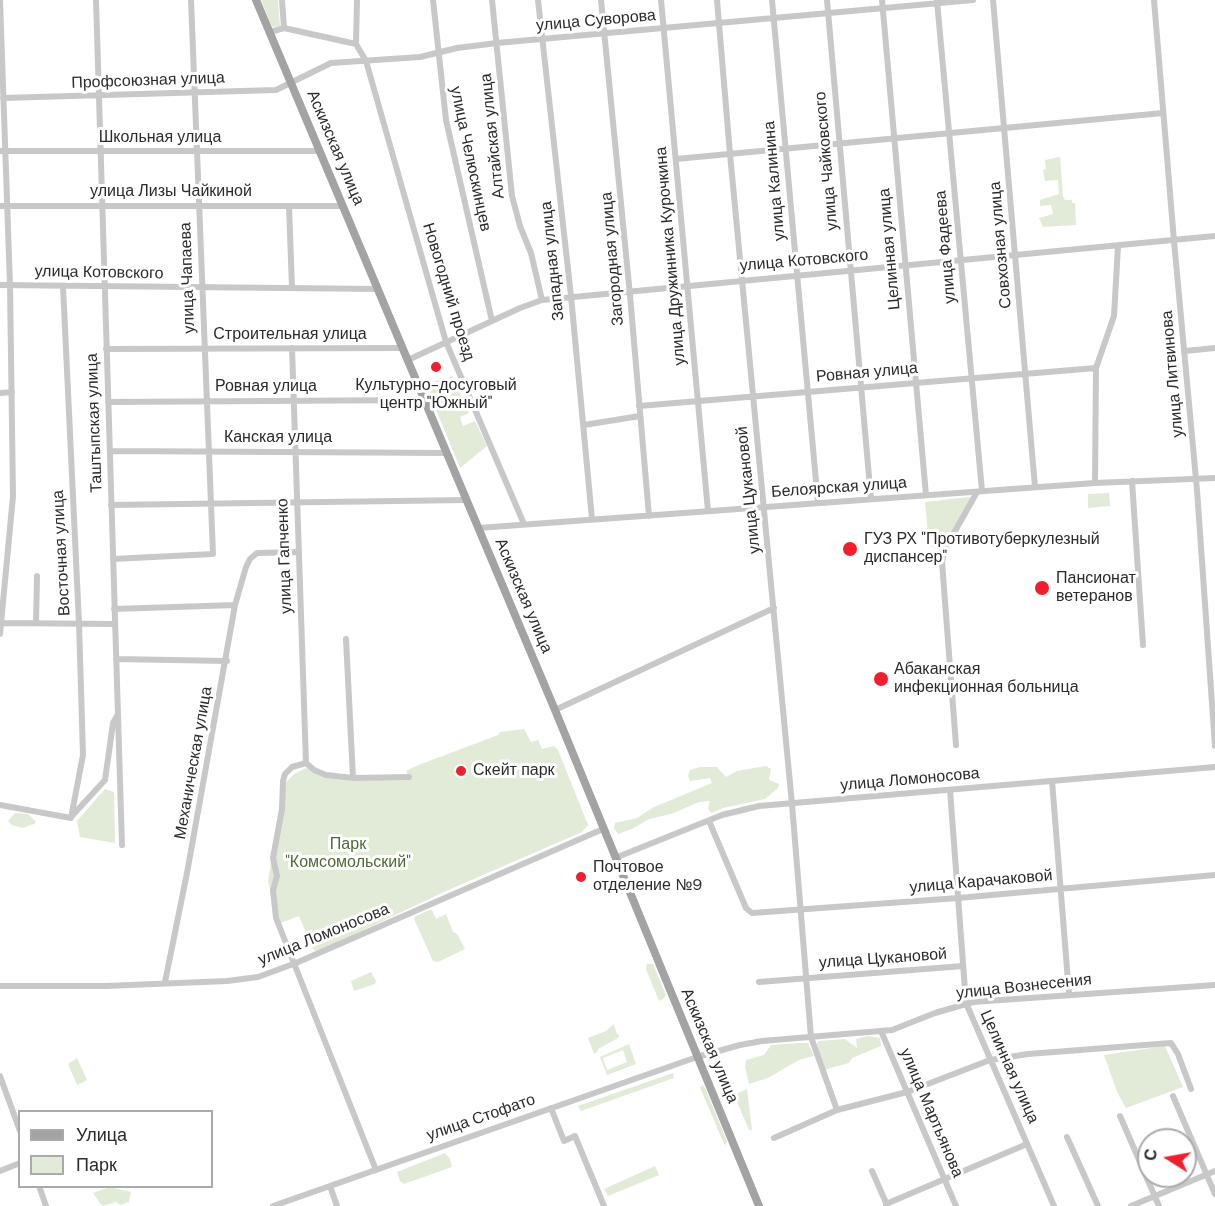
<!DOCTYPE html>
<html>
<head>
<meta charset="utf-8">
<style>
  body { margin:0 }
  #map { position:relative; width:1215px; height:1206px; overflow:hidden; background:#fff; font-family:"DM Sans",sans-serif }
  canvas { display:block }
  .legend { position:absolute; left:18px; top:1110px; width:195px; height:78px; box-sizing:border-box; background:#fff; border:2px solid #aaa; margin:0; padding:8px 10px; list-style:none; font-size:18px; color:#2b2b2b }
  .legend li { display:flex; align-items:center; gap:12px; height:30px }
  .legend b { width:30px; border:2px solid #aaa }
  .north { position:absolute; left:1137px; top:1128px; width:60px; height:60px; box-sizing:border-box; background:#fff; border:2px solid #aaa; border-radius:50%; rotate:281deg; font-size:16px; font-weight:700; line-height:24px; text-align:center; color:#2b2b2b }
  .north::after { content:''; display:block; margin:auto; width:21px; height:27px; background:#f11f2e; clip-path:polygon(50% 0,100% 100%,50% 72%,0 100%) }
</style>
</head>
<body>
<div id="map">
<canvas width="1215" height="1206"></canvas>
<ul class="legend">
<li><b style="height:8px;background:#a3a3a3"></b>Улица</li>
<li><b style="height:16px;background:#e2ebd7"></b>Парк</li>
</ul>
<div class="north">С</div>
</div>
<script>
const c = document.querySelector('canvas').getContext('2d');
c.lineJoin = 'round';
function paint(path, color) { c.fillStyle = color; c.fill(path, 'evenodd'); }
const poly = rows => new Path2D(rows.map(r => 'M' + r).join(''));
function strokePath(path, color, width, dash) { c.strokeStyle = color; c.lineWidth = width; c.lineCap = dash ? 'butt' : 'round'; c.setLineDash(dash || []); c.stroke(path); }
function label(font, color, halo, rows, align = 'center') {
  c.font = font + ' "DM Sans",sans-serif'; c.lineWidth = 6; c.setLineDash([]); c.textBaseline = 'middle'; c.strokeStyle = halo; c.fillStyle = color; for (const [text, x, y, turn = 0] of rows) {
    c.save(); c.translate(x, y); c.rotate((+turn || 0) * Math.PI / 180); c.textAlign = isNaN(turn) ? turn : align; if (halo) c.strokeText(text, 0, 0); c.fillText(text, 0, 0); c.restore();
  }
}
paint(poly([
  [261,0,278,0,280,26,272,27],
  [1060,157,1063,196,1065,200,1072,200,1072,203,1075,203,1076,225,1043,227,1039,218,1053,214,1051,205,1040,206,1040,200,1059,194,1058,180,1045,181,1043,170,1046,169,1045,160],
  [451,376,453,377,462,397,450,402,450,404,464,399,469,413,460,417,463,426,475,421,487,446,460,468,426,385,441,379,442,382],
  [1109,493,1110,506,1088,508,1088,494],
  [968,497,971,498,945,546,941,549,929,546,925,502],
  [524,729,531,742,538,740,542,749,554,746,558,750,588,825,582,832,446,891,317,952,313,949,299,916,280,923,268,882,279,808,286,782,294,774,306,768,327,778,354,781,410,779,406,771,416,766,498,735,500,732],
  [766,766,771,769,769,780,779,784,778,788,765,799,723,808,711,813,708,808,710,801,699,802,671,814,649,819,632,829,618,834,614,828,615,823,637,818,654,807,712,783,710,778,690,781,688,776,690,770,700,767,717,767,726,777,737,771],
  [105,789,114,792,115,843,80,837,77,821],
  [15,813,28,814,36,822,34,824,22,828,12,825,8,821],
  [429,910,432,910,436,919,446,914,453,932,457,934,465,949,438,962,433,961,414,919,416,916],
  [647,964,653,964,660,981,666,995,663,999,659,1001,646,969],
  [371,972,376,981,375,984,354,991,351,981],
  [614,1024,617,1034,619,1035,618,1038,598,1049,598,1051,594,1054,588,1038,606,1031],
  [868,1036,880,1038,881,1046,852,1058,849,1063,823,1070,817,1043,819,1041,845,1039,857,1048,856,1039],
  [798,1043,808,1043,814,1056,799,1060,768,1078,749,1084,745,1067,746,1060,764,1055,771,1045],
  [629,1044,636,1064,607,1075,600,1057],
  [623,1050,627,1062,607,1070,603,1058],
  [1165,1046,1183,1087,1126,1108,1118,1094,1104,1055],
  [77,1058,87,1080,77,1085,68,1064],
  [673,1073,674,1078,581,1111,578,1106],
  [702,1085,705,1088,727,1141,726,1145,724,1144,702,1092,700,1088],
  [747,1089,752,1130,749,1130,734,1095],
  [434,1128,445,1130,452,1128,456,1130,454,1136,430,1140,426,1137,424,1133],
  [445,1153,450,1159,452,1167,404,1184,400,1181,397,1172],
  [655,1166,659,1175,608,1196,604,1189],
  [110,1187,131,1192,129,1202,120,1205,116,1202,102,1206,93,1193]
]), '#e2ebd7');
strokePath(poly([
  [96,0,122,845],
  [282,0,284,28],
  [433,0,446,120,492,321],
  [492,0,512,196,520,226,531,253,542,300],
  [538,0,571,296,592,519],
  [601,0,630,295,649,516],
  [661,0,708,511],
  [717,0,730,154,792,804,811,1037,837,1110],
  [772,0,818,503],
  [827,0,871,499],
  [882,0,926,495],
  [993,0,1035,487],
  [1154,0,1174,241,1197,490,1215,746],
  [937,1,982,491],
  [270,32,284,28,356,44,366,61,446,342,524,524],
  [356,44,357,0],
  [3,98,276,90,331,63,420,57,457,48,497,43,973,0],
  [0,151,320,151],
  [676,159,1163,113],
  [0,206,343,206],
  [289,206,292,288],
  [0,285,378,289],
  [63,286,79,623,83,755,71,818],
  [292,348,306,763,314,770,326,775,353,778,409,777],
  [106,349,402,348],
  [1185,351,1215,348],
  [408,360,520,308,542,300,1215,236],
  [0,393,12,392],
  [108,402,425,400],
  [639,406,1096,368],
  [584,425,640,416],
  [110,451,447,453],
  [1132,481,1143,645],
  [1095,483,1096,368,1114,316,1118,246],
  [111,505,467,500],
  [478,528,1095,483,1215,478],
  [113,559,213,554,191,0],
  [114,609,235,605],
  [1,623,115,624],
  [36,623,37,576],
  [0,634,13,496,10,285,0,0],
  [346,639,353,778],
  [116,659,227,661],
  [555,710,774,608],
  [956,745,942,562,945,549,977,492],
  [306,763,292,767,285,774,283,781,282,809,273,858,277,876,273,890,276,918,376,1170],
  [1052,781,1069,994],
  [950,790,966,1003,1054,1206],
  [0,805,71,818],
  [71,817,105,780,113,723,117,716],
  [709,821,746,908,752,913,958,898,1215,875],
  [615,858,722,815,759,806,1215,767],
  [165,982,187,873,235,605,246,567,250,559,257,553,299,552],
  [759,982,963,966],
  [0,986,106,986,227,981,258,977,296,963,603,829],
  [881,1031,956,1206],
  [0,1076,20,1131],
  [1173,1096,1215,1194],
  [551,1108,564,1141,575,1136,604,1206],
  [1120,1116,1159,1206],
  [1067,1137,1098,1206],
  [774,1138,837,1110,907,1092,990,1060,1028,1054,1171,1043,1178,1054,1191,1089],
  [0,1171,20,1163],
  [872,1171,887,1205],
  [39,1186,46,1206],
  [330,1186,337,1206],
  [886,1204,1027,1144],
  [273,1206,697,1057,740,1045,762,1041,892,1030,935,1013,973,1002,1215,985],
  [1131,1206,1215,1171]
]), '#c8c8c8', 6);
strokePath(poly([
  [256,0,555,710,759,1206]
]), '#a3a3a3', 8);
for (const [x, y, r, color] of [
  [436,367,6,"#f11f2e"],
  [850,549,8,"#f11f2e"],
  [1042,588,8,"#f11f2e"],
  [881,679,8,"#f11f2e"],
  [461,771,6,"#f11f2e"],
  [581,877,6,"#f11f2e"]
]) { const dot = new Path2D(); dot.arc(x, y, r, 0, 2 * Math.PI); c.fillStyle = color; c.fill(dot); strokePath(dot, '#fff', 2); }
label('16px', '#2b2b2b', '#fff', [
  ["улица Суворова",596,21,-5],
  ["Профсоюзная улица",148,81,-2],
  ["Алтайская улица",493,136,-96],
  ["Школьная улица",160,138],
  ["Аскизская улица",335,148,67],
  ["улица Челюскинцев",470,159,78],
  ["улица Чайковского",827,161,-95],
  ["улица Калинина",775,181,-95],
  ["улица Лизы Чайкиной",171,192],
  ["Совхозная улица",1001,245,-95],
  ["улица Фадеева",946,247,-95],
  ["Целинная улица",890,249,-95],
  ["улица Дружинника Курочкина",671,256,-95],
  ["Загородная улица",613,259,-95],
  ["Западная улица",553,261,-96],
  ["улица Котовского",804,261,-5],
  ["улица Котовского",99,273,1],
  ["улица Чапаева",188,278,-92],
  ["Новогодний проезд",448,292,73],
  ["Строительная улица",290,335],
  ["Ровная улица",867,373,-5],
  ["улица Литвинова",1173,374,-95],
  ["Ровная улица",266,387],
  ["Таштыпская улица",95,423,-92],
  ["Канская улица",278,438],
  ["Белоярская улица",839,488,-4],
  ["улица Цукановой",749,490,-96],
  ["Восточная улица",62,553,-93],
  ["улица Гапченко",285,556,-92],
  ["Аскизская улица",523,596,67],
  ["Механическая улица",194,763,-80],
  ["улица Ломоносова",910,780,-5],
  ["улица Карачаковой",981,882,-5],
  ["улица Ломоносова",324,935,-22],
  ["улица Цукановой",883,959,-4],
  ["улица Вознесения",1024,987,-6],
  ["Аскизская улица",709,1046,67],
  ["Целинная улица",1009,1067,66],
  ["улица Мартьянова",931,1113,67],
  ["улица Стофато",481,1118,-19]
]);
label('16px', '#2b2b2b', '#fff', [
  ["Культурно-досуговый",436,386,"center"],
  ["центр \"Южный\"",436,404,"center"],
  ["ГУЗ РХ \"Противотуберкулезный",864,540],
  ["диспансер\"",864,558],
  ["Пансионат",1056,579],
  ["ветеранов",1056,597],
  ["Абаканская",894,670],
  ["инфекционная больница",894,688],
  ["Скейт парк",473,771],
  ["Почтовое",593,868],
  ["отделение №9",593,886]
], 'left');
label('16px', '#4e6937', '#fff', [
  ["Парк",348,845],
  ["\"Комсомольский\"",348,863]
]);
</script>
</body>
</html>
